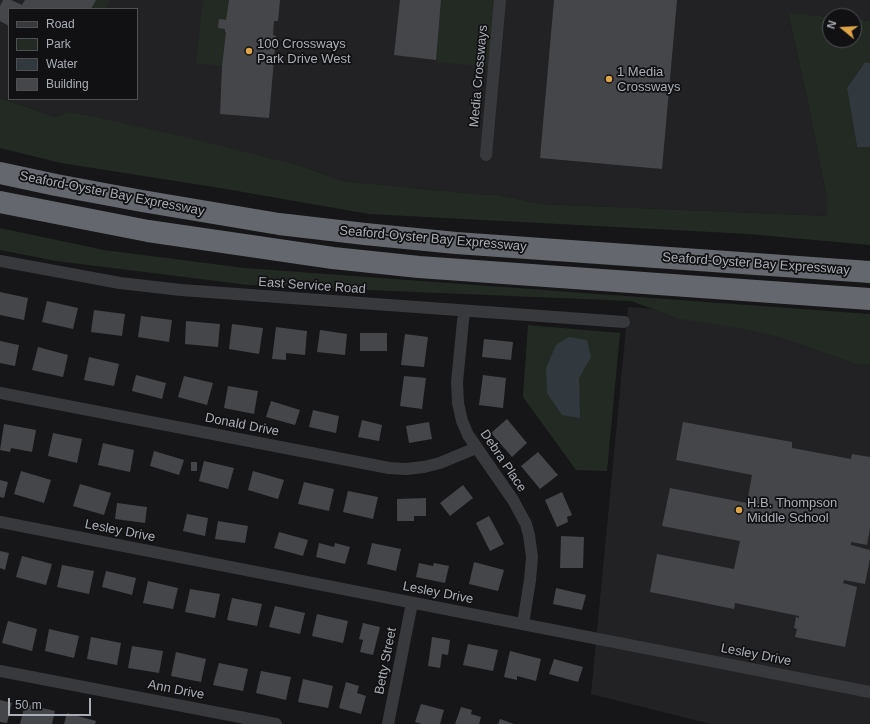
<!DOCTYPE html>
<html>
<head>
<meta charset="utf-8">
<style>
  body { margin:0 }
  #map { position:relative; width:870px; height:724px; overflow:hidden; background:#161618; font-family:Arial,sans-serif }
  canvas { display:block }
  .legend { position:absolute; left:8px; top:8px; width:130px; height:92px; box-sizing:border-box; background:#111113; border:1px solid #4e5054; margin:0; padding:5px 7px; list-style:none; font-size:12px; color:#aaaeb6 }
  .legend li { display:flex; align-items:center; gap:8px; height:20px }
  .legend b { width:20px; border:1px solid #4e5054 }
  .north { position:absolute; left:822px; top:8px; width:40px; height:40px; box-sizing:border-box; background:#111113; border:1px solid #4e5054; border-radius:50%; rotate:288deg; font-size:11px; font-weight:700; line-height:16px; text-align:center; color:#aaaeb6 }
  .north::after { content:''; display:block; margin:auto; width:14px; height:18px; background:#dea548; clip-path:polygon(50% 0,100% 100%,50% 72%,0 100%) }
  .scale { position:absolute; left:8px; top:698px; width:83px; height:18px; box-sizing:border-box; border:2px solid #aaaeb6; border-top:0; padding-left:5px; font-size:12px; line-height:14px; white-space:nowrap; color:#aaaeb6; -webkit-text-stroke:3px #111113; paint-order:stroke }
</style>
</head>
<body>
<div id="map">
<canvas width="870" height="724"></canvas>
<ul class="legend">
<li><b style="height:5px;background:#38393c"></b>Road</li>
<li><b style="height:11px;background:#232a23"></b>Park</li>
<li><b style="height:11px;background:#31393f"></b>Water</li>
<li><b style="height:11px;background:#45464a"></b>Building</li>
</ul>
<div class="north">N</div>
<div class="scale">50 m</div>
</div>
<script>
const c = document.querySelector('canvas').getContext('2d');
c.lineJoin = 'round';
function paint(path, color) { c.fillStyle = color; c.fill(path, 'evenodd'); }
const poly = rows => new Path2D(rows.map(r => 'M' + r).join(''));
function strokePath(path, color, width, dash) { c.strokeStyle = color; c.lineWidth = width; c.lineCap = dash ? 'butt' : 'round'; c.setLineDash(dash || []); c.stroke(path); }
function label(font, color, halo, rows, align = 'center') {
  c.font = font + ' Arial,sans-serif'; c.lineWidth = 3.5; c.setLineDash([]); c.textBaseline = 'middle'; c.strokeStyle = halo; c.fillStyle = color; for (const [text, x, y, turn = 0] of rows) {
    c.save(); c.translate(x, y); c.rotate((+turn || 0) * Math.PI / 180); c.textAlign = isNaN(turn) ? turn : align; if (halo) c.strokeText(text, 0, 0); c.fillText(text, 0, 0); c.restore();
  }
}
paint(poly([
  [0,0,870,0,870,21,854,19,854,16,830,17,788,14,808,102,827,199,827,216,540,204,498,195,475,194,342,181,298,165,92,116,69,112,55,117,0,98],
  [9,9,137,9,137,99,9,99],
  [628,307,870,325,870,724,710,724,591,694]
]), '#222225');
paint(poly([
  [96,0,110,0,105,9,91,9],
  [203,0,229,0,222,66,196,63],
  [441,0,498,0,491,67,436,62],
  [788,13,830,17,830,40,854,40,854,19,870,21,870,63,865,62,847,88,857,147,870,147,870,245,749,234,369,214,220,188,61,163,0,148,0,98,55,117,69,112,92,116,201,141,298,165,342,181,475,194,498,195,540,204,827,216,827,199,808,102],
  [0,228,104,250,245,268,870,314,870,364,855,364,846,360,780,337,745,329,680,319,631,301,248,285,56,261,0,250],
  [528,325,620,333,607,471,576,470,523,397]
]), '#232a23');
paint(poly([
  [865,62,870,63,870,147,857,147,847,88],
  [569,337,587,340,591,357,579,378,580,418,562,415,547,393,546,368,556,345]
]), '#31393f');
paint(poly([
  [3,0,11,0,22,5,25,0,96,0,91,9,9,9,9,26,0,21,0,6],
  [229,0,280,0,278,21,274,21,273,35,276,36,269,118,220,114,222,66,226,32,225,32,225,29,218,28,219,19,226,20],
  [400,0,441,0,436,60,394,55],
  [554,0,677,0,662,169,540,158],
  [0,292,28,298,24,320,0,315],
  [47,301,78,308,73,329,42,322],
  [94,310,125,314,122,336,91,332],
  [141,316,172,320,169,342,138,337],
  [186,321,220,324,218,347,185,344],
  [232,324,263,328,259,354,229,349],
  [276,327,307,331,305,355,286,353,286,360,272,359],
  [320,330,347,334,345,355,317,352],
  [360,333,387,333,387,351,360,351],
  [405,334,428,337,424,367,401,365],
  [484,339,513,342,511,360,482,357],
  [0,341,19,345,15,366,0,363],
  [38,347,68,355,63,377,32,370],
  [89,357,119,364,114,386,84,380],
  [136,375,166,383,162,399,132,391],
  [483,375,506,378,503,408,479,405],
  [184,376,213,383,207,405,178,397],
  [404,376,426,378,422,409,400,406],
  [228,386,258,391,254,414,224,408],
  [271,401,300,410,295,425,266,417],
  [313,410,339,416,336,433,309,427],
  [507,419,527,443,512,457,491,433],
  [362,420,382,425,379,441,358,437],
  [429,422,432,439,409,443,406,426],
  [683,422,792,442,792,448,851,459,852,454,870,457,870,528,867,545,851,542,851,545,870,550,870,558,865,584,844,580,843,583,857,587,845,647,795,637,797,629,794,628,796,617,799,618,799,616,735,603,734,609,650,592,657,554,734,569,740,541,662,526,670,488,747,503,752,475,676,460],
  [4,424,36,430,32,452,11,448,10,452,0,450],
  [53,433,82,439,77,463,48,456],
  [103,443,134,450,130,472,98,465],
  [154,451,184,460,179,475,150,466],
  [538,452,558,475,540,489,521,466],
  [204,461,234,468,228,489,199,481],
  [191,462,197,462,197,471,191,471],
  [21,471,51,480,44,503,14,494],
  [253,471,284,480,278,499,248,490],
  [0,480,8,482,4,498,0,497],
  [304,482,334,489,329,511,298,504],
  [80,484,111,493,104,515,73,506],
  [463,485,473,498,450,516,440,503],
  [348,491,378,497,373,519,343,512],
  [562,492,572,515,567,517,568,522,557,527,545,500],
  [426,498,426,516,414,516,414,521,397,521,397,499],
  [117,503,147,507,145,523,115,519],
  [187,514,208,518,205,536,183,531],
  [489,516,504,544,490,551,476,523],
  [218,521,248,526,245,543,215,539],
  [279,532,308,540,303,556,274,548],
  [561,536,584,537,583,568,560,568],
  [319,543,334,547,335,543,350,547,345,564,316,557],
  [372,543,401,549,396,571,367,564],
  [0,551,9,553,5,570,0,568],
  [22,556,52,564,46,585,16,577],
  [474,562,504,570,498,591,469,584],
  [419,563,433,566,434,563,449,566,445,583,416,577],
  [62,565,94,571,89,594,57,587],
  [106,571,136,578,132,595,102,587],
  [148,581,178,588,173,609,143,603],
  [556,588,586,595,582,610,553,604],
  [190,589,220,594,215,618,185,612],
  [232,598,262,604,257,626,227,620],
  [275,606,305,613,300,634,269,627],
  [317,614,348,621,343,643,312,636],
  [8,621,37,629,32,651,2,643],
  [363,623,380,627,373,655,360,652,363,640,359,639],
  [49,629,79,636,74,658,45,651],
  [91,637,121,643,117,665,87,659],
  [432,637,450,640,448,655,442,654,440,668,428,666],
  [468,644,498,650,493,671,463,665],
  [132,646,163,651,159,673,128,668],
  [510,651,541,659,536,681,517,676,517,680,504,677],
  [176,652,206,659,201,682,171,676],
  [554,659,583,667,578,682,549,674],
  [219,663,248,669,243,691,213,685],
  [261,671,291,677,286,700,256,693],
  [303,679,333,686,328,708,298,702],
  [346,682,359,686,357,693,366,696,361,714,339,708],
  [0,700,12,703,7,723,0,722],
  [25,704,55,711,52,724,20,724],
  [421,704,444,710,440,724,422,724,415,722],
  [461,707,472,710,471,714,481,717,479,724,455,724],
  [67,713,96,721,95,724,64,724],
  [500,719,514,724,498,724]
]), '#45464a');
strokePath(poly([
  [486,155,500,0],
  [0,261,120,283,181,290,624,322],
  [464,311,457,382,458,403,462,421,468,435,513,500,526,524,529,535,532,557,530,580,523,624],
  [0,393,389,468,406,469,424,467,440,463,476,448],
  [0,522,870,692],
  [0,671,276,724],
  [388,724,412,603]
]), '#38393c', 12);
strokePath(poly([
  [0,173,56,185,142,201,279,224,365,234,456,243,870,272],
  [0,202,148,231,333,258,419,267,870,299]
]), '#64676d', 22);
for (const [x, y, r, color] of [
  [249,51,4,"#dea548"],
  [609,79,4,"#dea548"],
  [739,510,4,"#dea548"]
]) { const dot = new Path2D(); dot.arc(x, y, r, 0, 2 * Math.PI); c.fillStyle = color; c.fill(dot); strokePath(dot, '#111113', 1.5); }
label('13px', '#aaaeb6', '#111113', [
  ["100 Crossways",257,44],
  ["Park Drive West",257,59],
  ["1 Media",617,72],
  ["Crossways",617,87],
  ["H.B. Thompson",747,503],
  ["Middle School",747,518]
], 'left');
label('13px', '#aaaeb6', '#111113', [
  ["Media Crossways",479,76,-85],
  ["Seaford-Oyster Bay Expressway",112,194,11],
  ["Seaford-Oyster Bay Expressway",433,239,5],
  ["Seaford-Oyster Bay Expressway",756,264,4],
  ["East Service Road",312,286,4],
  ["Donald Drive",242,425,11],
  ["Debra Place",503,461,56],
  ["Lesley Drive",120,531,11],
  ["Lesley Drive",438,593,11],
  ["Lesley Drive",756,655,11],
  ["Betty Street",386,661,-79],
  ["Ann Drive",176,690,11]
]);
</script>
</body>
</html>
